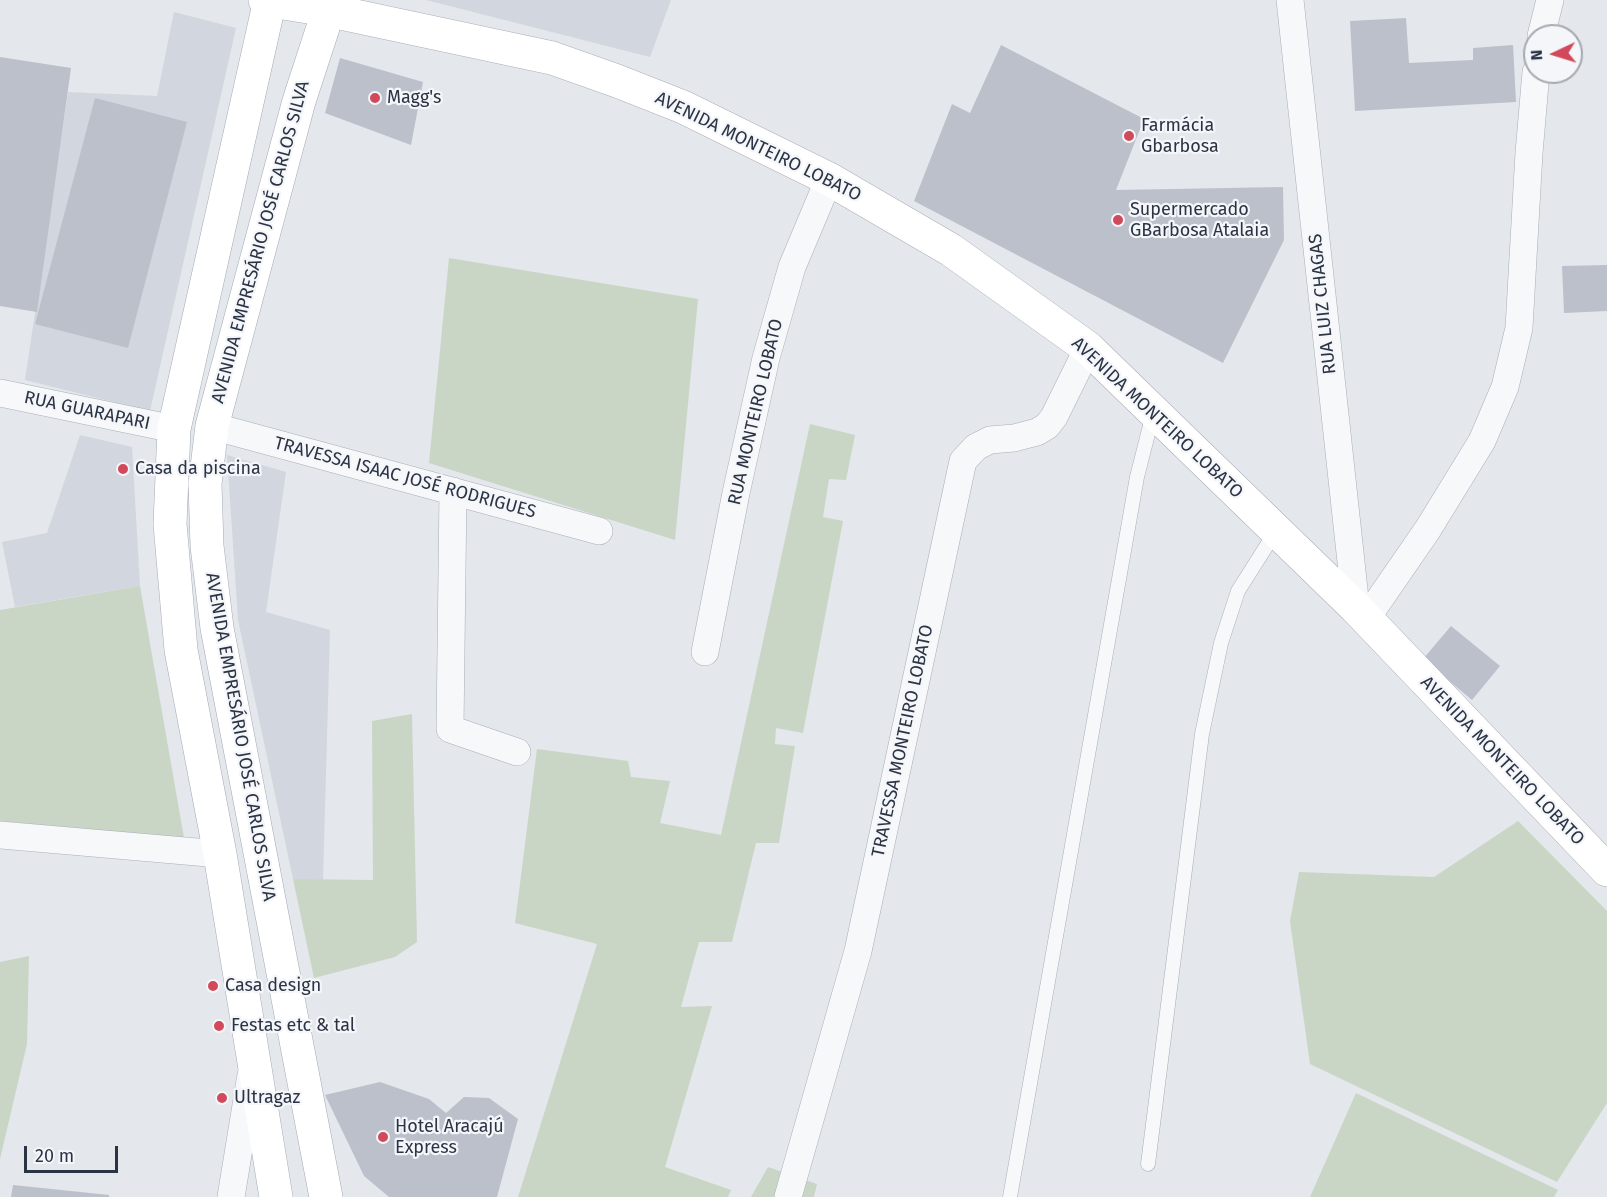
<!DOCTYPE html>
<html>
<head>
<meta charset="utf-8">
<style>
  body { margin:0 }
  #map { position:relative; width:1607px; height:1197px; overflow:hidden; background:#e4e7ec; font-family:"Fira Sans",sans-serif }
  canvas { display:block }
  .north { position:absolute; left:1523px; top:24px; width:60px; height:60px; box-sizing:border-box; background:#f4f6f9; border:2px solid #a4a8b1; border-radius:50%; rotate:266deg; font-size:16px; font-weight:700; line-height:24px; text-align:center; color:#2b3445 }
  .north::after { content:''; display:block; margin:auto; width:21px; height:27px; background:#d1495b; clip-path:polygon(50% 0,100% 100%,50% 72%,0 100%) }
  .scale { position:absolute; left:24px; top:1146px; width:94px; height:27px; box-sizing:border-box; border:3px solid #2b3445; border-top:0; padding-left:8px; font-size:18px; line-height:21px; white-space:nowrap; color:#2b3445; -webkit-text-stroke:4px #f4f6f9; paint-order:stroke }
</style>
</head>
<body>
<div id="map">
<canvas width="1607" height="1197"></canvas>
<div class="north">N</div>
<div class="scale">20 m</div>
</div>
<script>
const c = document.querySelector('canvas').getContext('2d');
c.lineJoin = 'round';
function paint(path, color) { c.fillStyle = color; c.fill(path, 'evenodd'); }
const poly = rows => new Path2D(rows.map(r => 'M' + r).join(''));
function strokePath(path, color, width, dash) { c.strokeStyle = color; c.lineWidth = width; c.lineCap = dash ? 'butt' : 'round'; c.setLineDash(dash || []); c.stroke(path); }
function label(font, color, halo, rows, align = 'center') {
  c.font = font + ' "Fira Sans",sans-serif'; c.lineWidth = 4.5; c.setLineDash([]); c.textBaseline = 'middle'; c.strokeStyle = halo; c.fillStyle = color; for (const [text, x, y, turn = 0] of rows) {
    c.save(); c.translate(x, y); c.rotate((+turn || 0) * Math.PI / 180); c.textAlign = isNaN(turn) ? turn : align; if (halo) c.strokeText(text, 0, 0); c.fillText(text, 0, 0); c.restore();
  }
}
paint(poly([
  [426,0,671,0,650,57],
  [174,12,236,28,150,411,25,380,68,92,157,96],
  [80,435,132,447,140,586,15,607,2,542,47,533],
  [227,455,286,472,266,612,330,630,323,880,293,879,238,620]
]), '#d2d6de');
paint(poly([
  [449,258,698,299,675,540,429,463],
  [810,424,855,435,846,480,829,479,823,517,843,521,803,733,776,728,775,744,795,746,779,843,756,843,732,942,699,942,681,1007,712,1006,665,1167,731,1190,728,1197,518,1197,597,944,515,923,537,749,628,761,631,777,670,781,660,823,721,835],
  [140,586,184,838,0,821,0,610],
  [412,714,417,942,395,957,314,978,293,879,373,880,372,721],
  [1518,821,1607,911,1607,1103,1557,1182,1310,1064,1290,921,1299,872,1434,877],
  [29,956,27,1044,0,1159,0,962],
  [1356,1093,1558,1190,1554,1197,1310,1197],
  [768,1167,817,1184,814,1197,751,1197]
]), '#c9d6c5');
paint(poly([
  [1406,18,1409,63,1473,60,1473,48,1513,45,1516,102,1355,111,1350,21],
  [1001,45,1144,119,1116,190,1283,187,1284,240,1223,363,914,201,952,104,970,113],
  [0,57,71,68,37,312,0,306],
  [340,58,423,82,411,145,325,113],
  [95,98,187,122,128,348,35,324],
  [1607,265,1607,311,1564,313,1562,266],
  [1451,626,1500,666,1472,700,1423,659],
  [380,1082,429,1099,446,1113,464,1097,489,1098,518,1119,497,1197,389,1197,364,1176,325,1095],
  [13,1185,109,1195,109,1197,11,1197]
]), '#bbc0ca');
const lane = poly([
  [1148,1164,1202,734,1221,643,1238,591,1276,531],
  [1010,1197,1137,477,1153,414]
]);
const street = poly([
  [1290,0,1356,608],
  [1541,36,1550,0],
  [0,393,174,429],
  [212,426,599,531],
  [453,491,450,729,517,752],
  [1366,619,1428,529,1482,441,1505,387,1519,328,1529,153,1536,72],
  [705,652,736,493,766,358,792,267,829,179],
  [0,835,220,854],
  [231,1197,251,1075],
  [788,1197,858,951,963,461,976,447,990,440,1014,438,1037,432,1047,426,1054,417,1088,348]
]);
const secondary = poly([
  [265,0,327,10,552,58,617,81,683,107,829,179,951,250,1088,348,1356,608,1607,870]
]);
const primary = poly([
  [270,0,174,429,170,524,181,650,220,854,276,1197],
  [326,1197,217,628,207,546,205,484,212,426,299,101,332,0]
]);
strokePath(lane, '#a9aeb7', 15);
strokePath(street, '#a9aeb7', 28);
strokePath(secondary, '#a9aeb7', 34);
strokePath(primary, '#a3abb8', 34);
strokePath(lane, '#f7f8fa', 14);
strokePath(street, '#f7f8fa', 27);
strokePath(secondary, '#fff', 33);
strokePath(primary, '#fff', 33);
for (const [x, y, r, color] of [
  [375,98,6,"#d1495b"],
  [1129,136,6,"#d1495b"],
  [1118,220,6,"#d1495b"],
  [123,469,6,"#d1495b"],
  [213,986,6,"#d1495b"],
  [219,1026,6,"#d1495b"],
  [222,1098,6,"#d1495b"],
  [383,1137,6,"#d1495b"]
]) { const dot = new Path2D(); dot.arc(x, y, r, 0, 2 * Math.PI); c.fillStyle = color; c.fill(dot); strokePath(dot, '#f4f6f9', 2); }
label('18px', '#2b3445', '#f4f6f9', [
  ["Magg's",387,98],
  ["Farmácia",1141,126],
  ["Gbarbosa",1141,147],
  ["Supermercado",1130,210],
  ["GBarbosa Atalaia",1130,231],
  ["Casa da piscina",135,469],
  ["Casa design",225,986],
  ["Festas etc & tal",231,1026],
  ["Ultragaz",234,1098],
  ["Hotel Aracajú",395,1127],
  ["Express",395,1148]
], 'left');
label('18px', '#2b3445', '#f4f6f9', [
  ["AVENIDA MONTEIRO LOBATO",758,147,26],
  ["AVENIDA EMPRESÁRIO JOSÉ CARLOS SILVA",261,242,-75],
  ["RUA LUIZ CHAGAS",1323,304,-96],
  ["RUA GUARAPARI",87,411,12],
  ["RUA MONTEIRO LOBATO",756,412,-77],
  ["AVENIDA MONTEIRO LOBATO",1157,418,43],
  ["TRAVESSA ISAAC JOSÉ RODRIGUES",405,478,15],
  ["AVENIDA EMPRESÁRIO JOSÉ CARLOS SILVA",240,737,80],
  ["TRAVESSA MONTEIRO LOBATO",903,741,-78],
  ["AVENIDA MONTEIRO LOBATO",1502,761,46]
]);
</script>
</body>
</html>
